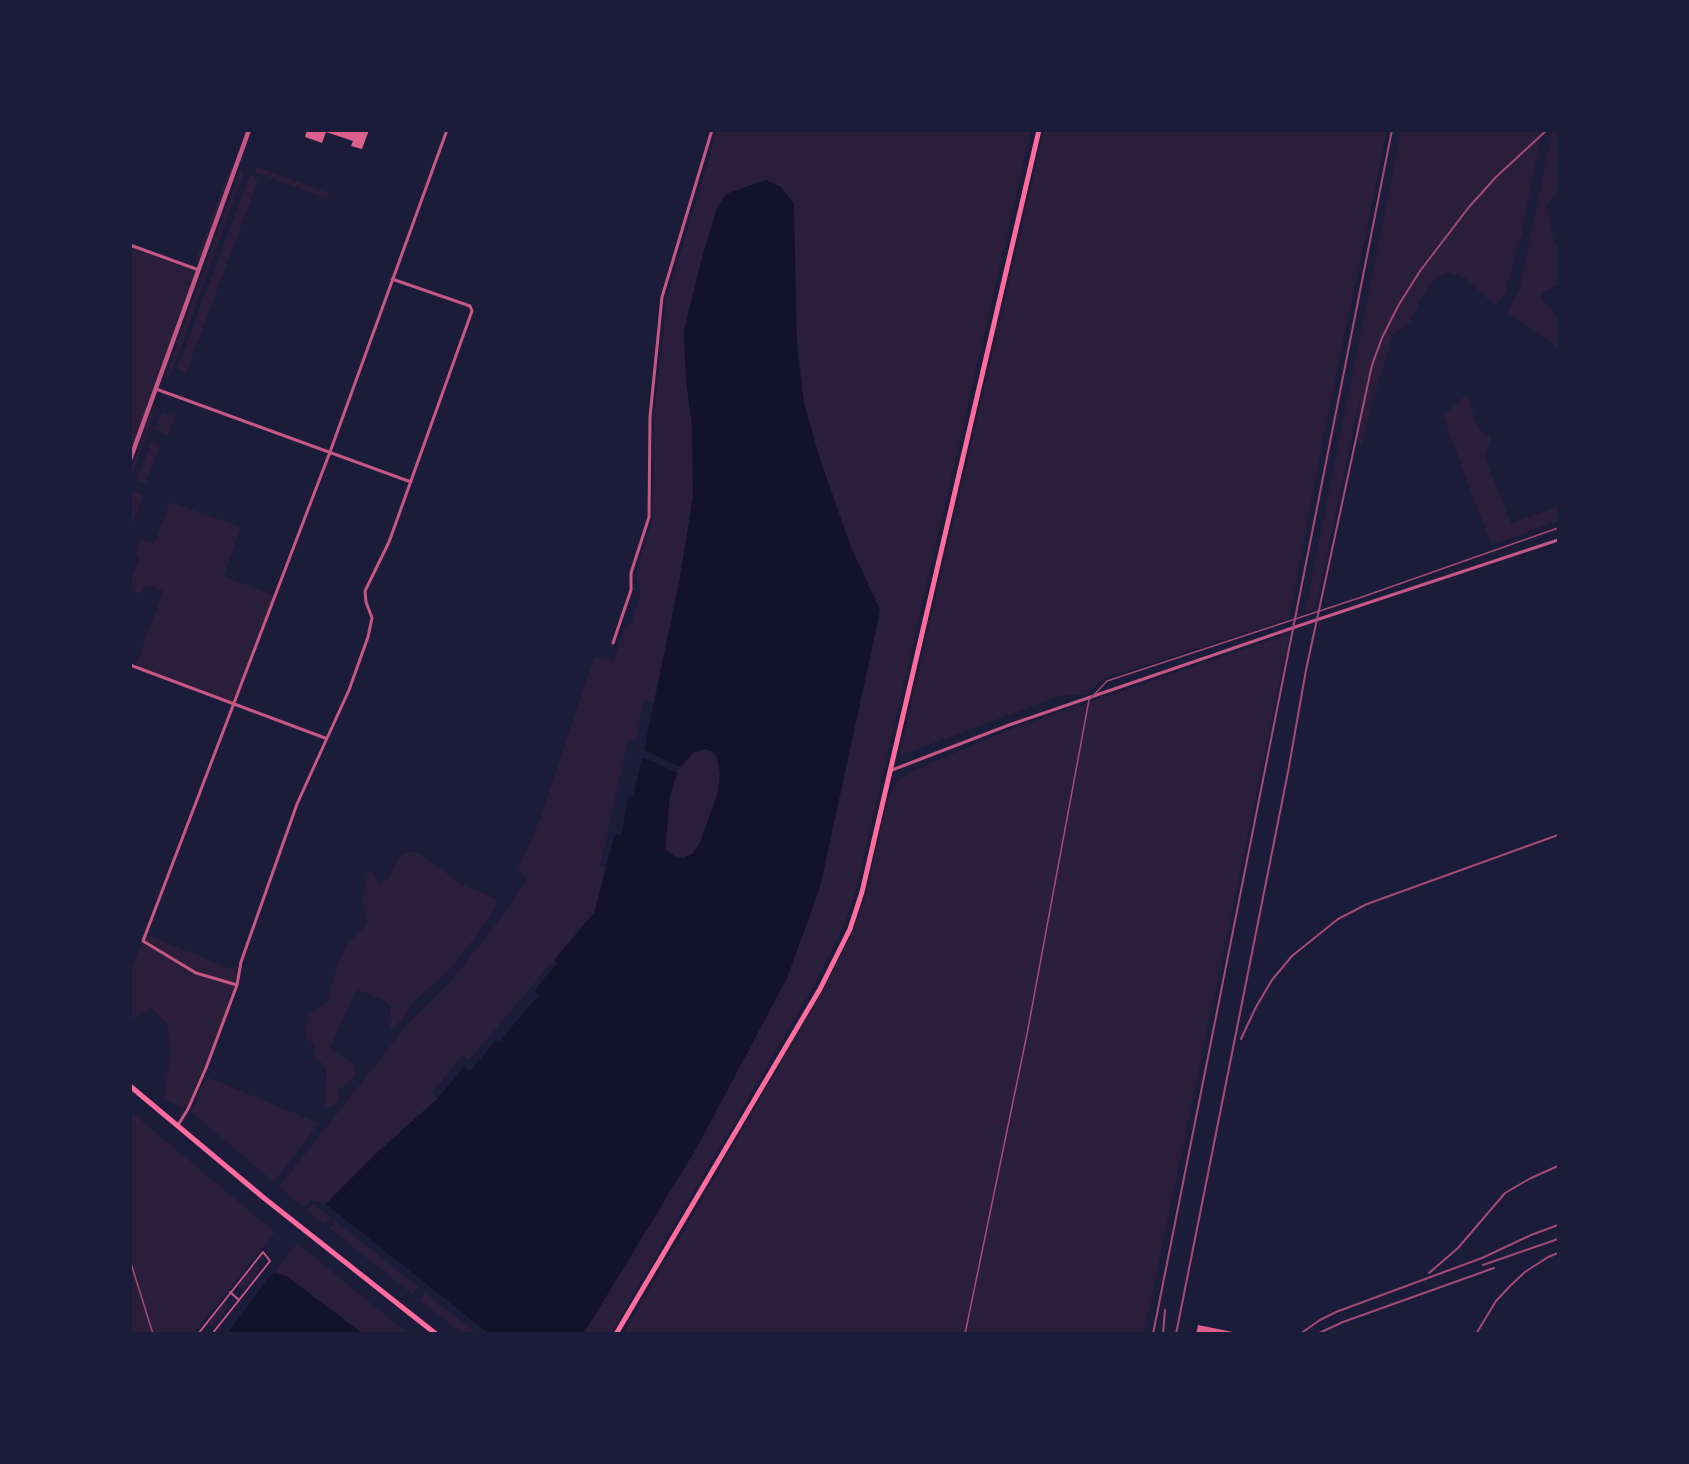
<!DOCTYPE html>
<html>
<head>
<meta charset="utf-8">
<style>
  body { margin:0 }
  #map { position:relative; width:1689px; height:1464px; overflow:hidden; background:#1b1b3a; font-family:"DM Sans",sans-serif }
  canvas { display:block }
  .frame { position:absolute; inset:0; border:132px solid #1b1b3a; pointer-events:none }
</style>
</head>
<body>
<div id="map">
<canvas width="1689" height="1464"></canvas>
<div class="frame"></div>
</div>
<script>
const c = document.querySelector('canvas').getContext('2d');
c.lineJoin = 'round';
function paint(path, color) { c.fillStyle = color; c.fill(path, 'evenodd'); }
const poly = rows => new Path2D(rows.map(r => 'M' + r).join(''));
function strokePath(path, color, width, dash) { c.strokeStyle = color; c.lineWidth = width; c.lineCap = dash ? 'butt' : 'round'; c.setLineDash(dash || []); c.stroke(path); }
paint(poly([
  [1044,130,1387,131,1326,424,1289,619,1105,678,1086,695,1062,695,899,756],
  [717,131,1031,131,856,891,844,926,814,986,611,1333,584,1333,697,1147,787,978,820,887,878,623,880,610,850,545,819,456,804,403,781,187,766,180,726,194,717,208,689,309,684,331,686,380,692,426,693,496,687,540,654,702,644,700,635,742,628,741,600,866,607,868,594,913,469,1060,463,1055,431,1093,437,1099,380,1150,326,1204,311,1200,304,1208,279,1187,407,1025,456,975,490,932,522,888,525,880,525,876,518,870,540,819,594,658,614,660,624,629,632,622,641,591,635,575,653,518,654,417,667,297],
  [1401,131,1542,131,1522,233,1505,293,1495,306,1466,278,1447,272,1436,278,1425,291,1410,322,1393,335,1375,394,1362,445,1355,438,1361,395,1315,610,1305,613],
  [1552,131,1558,131,1558,193,1547,204,1554,240,1558,248,1558,285,1543,292,1541,300,1558,316,1558,350,1550,341,1508,313,1520,288],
  [257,167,329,193,327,199,255,172],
  [230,168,234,169,199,262,196,260],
  [240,170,244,172,170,377,166,375],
  [250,175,259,178,186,373,177,369],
  [131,245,199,270,131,459],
  [1465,396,1469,399,1475,420,1482,432,1491,438,1484,456,1511,523,1558,507,1558,521,1491,545,1443,416],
  [151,412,154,413,131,478,131,469],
  [162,412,175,416,169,435,155,430],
  [151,442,160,445,146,483,137,480],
  [133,491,143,495,131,529,131,499],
  [170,502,241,527,224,576,275,596,234,704,135,667,163,591,145,584,141,594,131,590,130,582,140,556,136,554,141,540,154,544],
  [1290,633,1144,1333,624,1333,823,991,854,930,867,892,887,802,892,790,899,779,912,771,1011,729],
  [704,749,712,751,717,757,720,773,718,792,700,843,692,854,683,858,674,856,665,849,670,795,677,773,684,761,693,753],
  [410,851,420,854,461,884,496,899,496,905,480,931,450,969,414,1002,396,1026,390,1029,391,1007,385,1001,359,990,354,993,330,1048,339,1055,347,1058,356,1068,355,1073,352,1080,339,1090,338,1098,334,1106,326,1108,323,1107,325,1096,327,1074,323,1064,315,1058,314,1045,307,1038,306,1026,309,1014,330,1001,330,990,337,967,348,944,368,923,362,903,367,873,371,871,373,873,379,885,387,880,401,855],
  [145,934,238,972,237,985,188,1109,163,1100,171,1055,167,1024,150,1007,131,1020,130,973],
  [206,1077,319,1123,274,1182,191,1112],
  [130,1111,275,1232,194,1333,131,1333],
  [313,1203,330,1217,324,1224,307,1211],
  [335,1221,418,1287,412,1294,329,1228],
  [297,1243,407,1333,362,1333,286,1276,275,1273],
  [256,1264,260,1268,243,1290,238,1286],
  [425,1293,477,1333,462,1333,419,1300],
  [225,1302,229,1306,212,1328,208,1324]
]), '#2a1e3b');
paint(poly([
  [766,180,781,187,794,204,797,352,804,403,819,456,850,545,880,610,820,887,787,978,697,1147,584,1333,488,1333,326,1204,380,1150,437,1099,464,1067,470,1071,496,1040,499,1042,539,995,534,991,557,963,554,960,594,913,615,834,621,835,629,796,633,797,642,758,652,761,677,773,670,795,665,849,674,856,683,858,692,854,700,843,718,792,720,773,717,757,712,751,704,749,693,753,681,767,644,750,678,589,693,496,692,426,686,380,684,331,701,261,717,208,726,194],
  [275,1273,286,1276,362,1333,228,1333,268,1278]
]), '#12122b');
paint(poly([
  [307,130,369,130,362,149,351,146,353,141,326,132,322,143,305,137],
  [1198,1325,1233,1332,1232,1334,1196,1334]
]), '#dd5f8e');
strokePath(poly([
  [230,1292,239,1300],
  [198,1334,263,1252,270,1261,212,1334]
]), '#c65784', 2);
strokePath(poly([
  [130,245,199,270],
  [156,389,411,482],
  [613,643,631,590,631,573,649,517,650,417,662,297,712,130],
  [130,665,325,738],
  [892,770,1009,725,1301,625,1558,540],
  [237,985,196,973,143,941,330,452,447,130],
  [178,1125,188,1109,206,1068,237,985,241,962,297,804,349,690,368,637,372,618,366,602,365,591,389,542,472,311,470,306,392,279]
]), '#c65784', 3);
strokePath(poly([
  [130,460,249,130]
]), '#c65784', 4.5);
strokePath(poly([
  [130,1086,264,1198,436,1334],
  [616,1334,820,989,850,929,862,892,1039,130]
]), '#ff6b9d', 5);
strokePath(poly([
  [130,1260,153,1334],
  [965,1334,1027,1034,1089,700,1107,681,1362,597,1558,528]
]), '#a44b75', 1.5);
strokePath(poly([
  [1241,1039,1256,1007,1272,980,1292,956,1338,919,1367,904,1558,835],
  [1483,1265,1558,1239],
  [1429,1273,1458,1248,1505,1193,1531,1178,1558,1166],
  [1153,1334,1392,130],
  [1163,1334,1165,1310],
  [1176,1334,1288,772,1306,670,1372,365,1382,338,1398,306,1420,271,1469,207,1496,177,1547,130],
  [1300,1334,1320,1320,1336,1312,1482,1258,1531,1235,1558,1225],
  [1317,1334,1343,1322,1494,1268],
  [1476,1334,1496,1301,1511,1285,1525,1272,1548,1257,1558,1253]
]), '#a44b75', 2);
</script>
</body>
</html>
